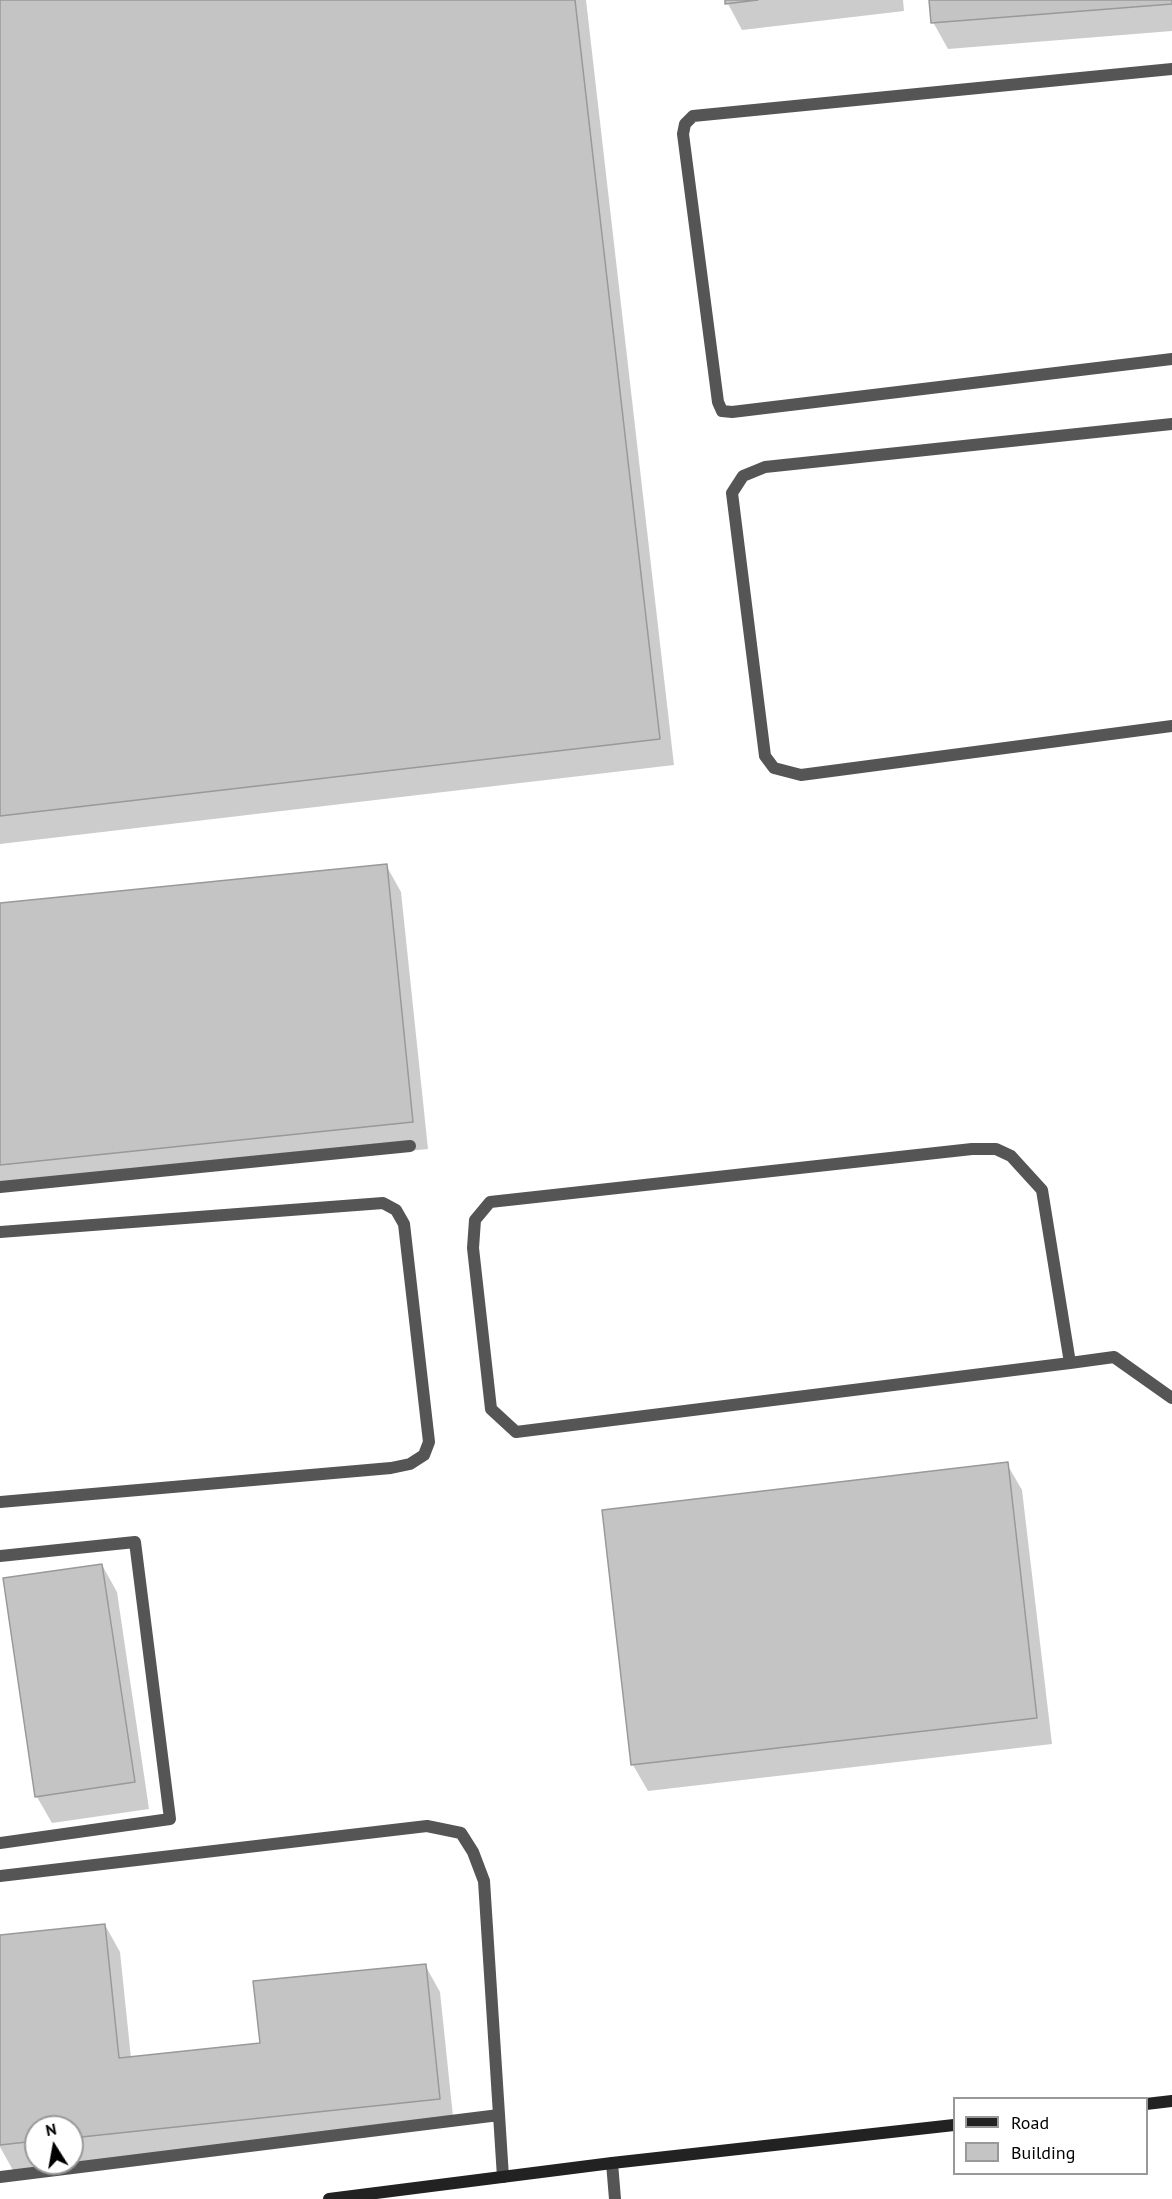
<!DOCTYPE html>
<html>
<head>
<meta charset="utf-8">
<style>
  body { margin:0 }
  #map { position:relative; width:1172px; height:2199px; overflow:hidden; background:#fff; font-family:"PT Sans",sans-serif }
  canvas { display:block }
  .legend { position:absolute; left:953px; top:2097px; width:195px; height:78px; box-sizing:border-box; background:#fff; border:2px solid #999; margin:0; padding:8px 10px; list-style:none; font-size:18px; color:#000 }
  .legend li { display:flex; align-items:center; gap:12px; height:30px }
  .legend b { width:30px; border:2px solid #999 }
  .north { position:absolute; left:24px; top:2115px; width:60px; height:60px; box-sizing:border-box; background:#fff; border:2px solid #999; border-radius:50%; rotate:349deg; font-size:16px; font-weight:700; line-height:24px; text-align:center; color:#000 }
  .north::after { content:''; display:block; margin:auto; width:21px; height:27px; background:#000; clip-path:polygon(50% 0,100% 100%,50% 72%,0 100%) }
</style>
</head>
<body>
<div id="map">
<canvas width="1172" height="2199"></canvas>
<ul class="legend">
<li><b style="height:8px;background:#222"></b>Road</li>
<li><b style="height:16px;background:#c4c4c4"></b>Building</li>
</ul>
<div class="north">N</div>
</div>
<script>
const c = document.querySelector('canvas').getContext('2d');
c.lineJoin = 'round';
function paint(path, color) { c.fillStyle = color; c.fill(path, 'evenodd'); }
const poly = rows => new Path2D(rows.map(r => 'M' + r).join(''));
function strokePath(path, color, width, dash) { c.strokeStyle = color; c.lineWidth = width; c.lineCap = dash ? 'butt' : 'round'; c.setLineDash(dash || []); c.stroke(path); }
paint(poly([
  [0,0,586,0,674,765,0,844],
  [726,0,903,0,904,11,742,30],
  [931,0,1172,0,1172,31,948,49,933,22],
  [386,865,401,892,428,1149,0,1192,0,904],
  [1007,1464,1022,1490,1052,1744,648,1791,633,1765],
  [102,1565,117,1592,149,1809,52,1823,37,1797],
  [105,1925,120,1952,131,2058,262,2045,425,1965,440,1992,454,2126,14,2172,0,2147,0,1936],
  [36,2127,72,2127,72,2163,36,2163]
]), '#0003');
const building = poly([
  [0,0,575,0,660,739,0,816,0,0],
  [725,0,758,0,725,4,725,0],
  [929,0,1172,0,1172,4,931,23,929,0],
  [387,864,413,1122,0,1165,0,903,387,864],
  [1008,1462,1037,1718,631,1765,602,1510,1008,1462],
  [102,1564,135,1782,35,1797,3,1578,102,1564],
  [105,1924,119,2058,260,2043,253,1981,426,1964,440,2099,72,2138,72,2127,36,2127,36,2141,0,2145,0,1935,105,1924]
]);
paint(building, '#c4c4c4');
strokePath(building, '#999', 1.5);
strokePath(poly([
  [1172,69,693,116,685,124,683,134,718,402,722,411,732,412,1172,359],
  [1172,424,765,467,743,476,732,493,765,756,774,768,801,775,1172,726],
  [0,1187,410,1146],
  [0,1232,383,1203,396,1210,404,1224,429,1442,424,1455,410,1464,391,1468,0,1502],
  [1070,1363,1042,1190,1011,1156,996,1149,972,1149,490,1202,475,1220,473,1248,491,1409,516,1432,1070,1363,1114,1357,1172,1398],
  [0,1556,135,1542,170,1819,0,1843],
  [0,1876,427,1826,461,1833,473,1852,484,1881,503,2177],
  [0,2177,499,2115]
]), '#555', 12);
strokePath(poly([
  [612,2163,615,2199]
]), '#555', 12);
strokePath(poly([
  [1146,2104,1172,2101],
  [329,2199,612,2163,954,2125]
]), '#222', 12);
</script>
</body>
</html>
